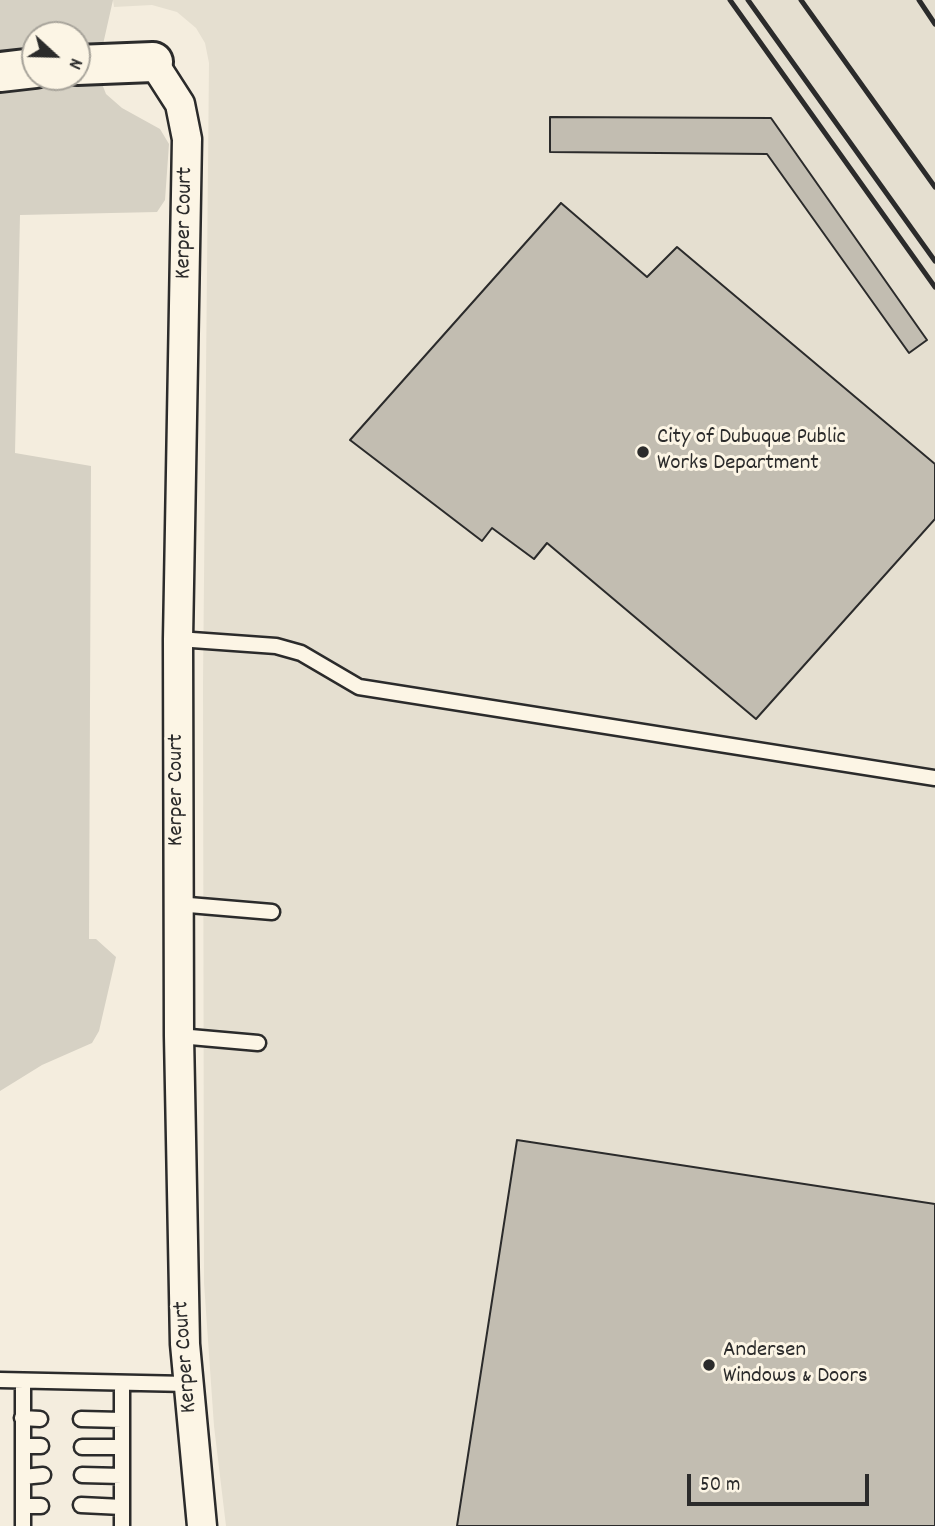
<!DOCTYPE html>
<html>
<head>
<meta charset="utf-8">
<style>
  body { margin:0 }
  #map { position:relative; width:935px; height:1526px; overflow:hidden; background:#f4edde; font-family:Dekko,sans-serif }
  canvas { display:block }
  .north { position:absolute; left:21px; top:21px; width:70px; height:70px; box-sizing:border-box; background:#fcf5e5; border:2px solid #a8a49b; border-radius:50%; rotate:112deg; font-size:19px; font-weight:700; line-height:28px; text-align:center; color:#2b2b2b }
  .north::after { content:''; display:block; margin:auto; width:24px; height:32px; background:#2b2b2b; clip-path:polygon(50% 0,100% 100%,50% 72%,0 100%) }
  .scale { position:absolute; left:687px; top:1474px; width:182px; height:32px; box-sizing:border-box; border:4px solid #2b2b2b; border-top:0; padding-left:9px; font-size:21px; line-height:24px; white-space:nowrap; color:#2b2b2b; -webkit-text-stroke:5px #fcf5e5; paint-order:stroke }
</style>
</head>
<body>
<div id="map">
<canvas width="935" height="1526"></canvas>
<div class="north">N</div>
<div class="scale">50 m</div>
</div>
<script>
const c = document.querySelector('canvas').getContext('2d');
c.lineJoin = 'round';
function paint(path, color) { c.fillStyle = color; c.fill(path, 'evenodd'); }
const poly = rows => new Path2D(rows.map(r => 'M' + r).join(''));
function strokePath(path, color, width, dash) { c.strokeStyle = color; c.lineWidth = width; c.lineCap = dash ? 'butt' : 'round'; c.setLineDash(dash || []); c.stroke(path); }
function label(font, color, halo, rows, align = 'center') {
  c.font = font + ' Dekko,sans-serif'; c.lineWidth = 6; c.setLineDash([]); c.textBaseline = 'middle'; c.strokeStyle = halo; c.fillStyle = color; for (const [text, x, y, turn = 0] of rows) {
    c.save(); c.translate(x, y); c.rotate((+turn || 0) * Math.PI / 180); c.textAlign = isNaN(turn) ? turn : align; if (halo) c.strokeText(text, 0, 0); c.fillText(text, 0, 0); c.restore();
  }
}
paint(poly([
  [113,0,935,0,935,1526,226,1526,214,1426,204,1283,203,683,209,63,205,43,196,28,177,12,152,5,114,7]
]), '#e5dfd0');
paint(poly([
  [0,0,113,0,97,71,106,94,122,108,160,129,169,144,165,200,157,212,20,215,15,453,91,466,89,939,96,939,116,957,99,1031,92,1043,42,1065,0,1091],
  [35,35,77,35,77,77,35,77]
]), '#d6d1c4');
const building = poly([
  [550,117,771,118,927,340,909,353,767,154,550,152,550,117],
  [561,203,647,277,677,247,935,464,935,519,756,719,547,543,534,559,492,528,482,541,350,440,561,203],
  [517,1140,935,1204,935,1526,457,1526,517,1140]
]);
paint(building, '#c2bdb1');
strokePath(building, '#2b2b2b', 2);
const lane = poly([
  [178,639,276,646,301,653,359,687,935,778],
  [177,904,272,912],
  [179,1036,258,1043],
  [0,1380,188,1384],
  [23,1381,23,1526],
  [22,1418,40,1419],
  [81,1419,122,1420],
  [23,1446,41,1446],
  [82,1447,122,1447],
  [82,1475,122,1476],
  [23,1477,43,1475],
  [81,1505,122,1507],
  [23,1506,41,1506],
  [122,1526,122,1385]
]);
const street = poly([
  [153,62,180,104,187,139,178,639,179,1036,185,1344,202,1526]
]);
const secondary = poly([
  [77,65,153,62],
  [0,72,35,68]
]);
strokePath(lane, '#2b2b2b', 19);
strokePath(street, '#2b2b2b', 33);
strokePath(secondary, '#2b2b2b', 44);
strokePath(lane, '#fcf5e5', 14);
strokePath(street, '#fcf5e5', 28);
strokePath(secondary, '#fcf5e5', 38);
strokePath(poly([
  [730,0,935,287],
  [748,0,935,261],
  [801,0,935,187],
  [919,0,935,24]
]), '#2b2b2b', 5);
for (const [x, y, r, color] of [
  [643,452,7,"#2b2b2b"],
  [709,1365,7,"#2b2b2b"]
]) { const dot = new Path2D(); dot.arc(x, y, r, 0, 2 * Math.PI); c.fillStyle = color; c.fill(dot); strokePath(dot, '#fcf5e5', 2.5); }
label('23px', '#2b2b2b', '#fcf5e5', [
  ["Kerper Court",186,223,-89],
  ["Kerper Court",178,790,-90],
  ["Kerper Court",187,1357,-94]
]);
label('23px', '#2b2b2b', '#fcf5e5', [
  ["City of Dubuque Public",657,439],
  ["Works Department",657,465],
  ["Andersen",723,1352],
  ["Windows & Doors",723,1378]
], 'left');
</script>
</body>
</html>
